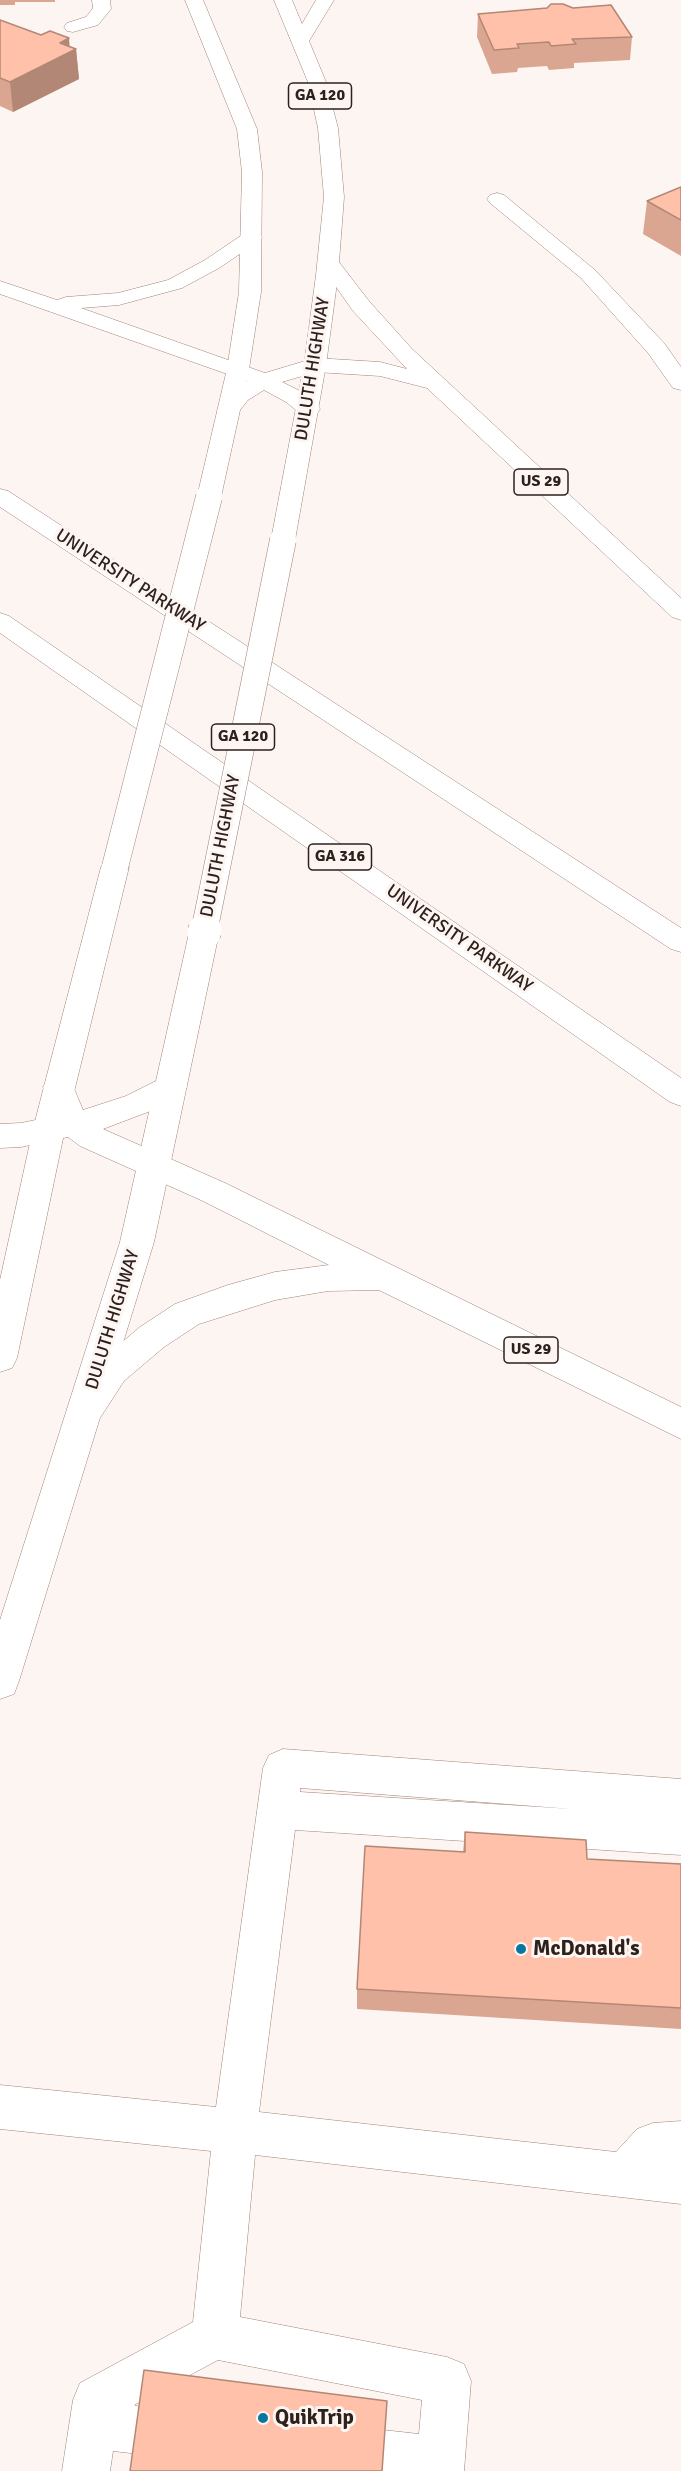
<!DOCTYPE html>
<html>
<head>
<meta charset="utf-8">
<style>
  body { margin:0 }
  canvas { display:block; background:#fcf5f2 }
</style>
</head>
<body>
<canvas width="681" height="2471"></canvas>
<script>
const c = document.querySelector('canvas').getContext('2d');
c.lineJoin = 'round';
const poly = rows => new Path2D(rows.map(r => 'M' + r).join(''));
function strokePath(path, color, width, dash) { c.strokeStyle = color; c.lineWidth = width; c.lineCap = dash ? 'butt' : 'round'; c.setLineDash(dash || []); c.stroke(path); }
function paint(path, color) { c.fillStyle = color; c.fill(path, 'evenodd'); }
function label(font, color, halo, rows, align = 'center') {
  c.font = font + ' Signika,sans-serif'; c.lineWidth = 6; c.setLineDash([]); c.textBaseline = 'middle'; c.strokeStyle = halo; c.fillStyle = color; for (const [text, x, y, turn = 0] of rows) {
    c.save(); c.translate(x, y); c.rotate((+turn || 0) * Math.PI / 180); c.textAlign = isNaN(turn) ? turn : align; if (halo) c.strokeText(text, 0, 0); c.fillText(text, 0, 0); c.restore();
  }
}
const minor = poly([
  [92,0,110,0,111,9,98,25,73,32,67,31,64,27,67,23,86,17,93,8,92,0],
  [497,193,504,195,595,270,664,343,681,367,681,390,673,388,648,353,581,278,490,203,487,199,490,195,497,193],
  [283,1749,681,1779,681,1855,295,1830,259,2112,616,2152,637,2129,653,2123,681,2121,681,2204,255,2155,240,2317,447,2357,464,2364,471,2381,464,2471,366,2471,359,2454,366,2437,383,2430,419,2434,422,2400,218,2360,134,2405,156,2413,163,2430,156,2447,139,2454,113,2451,110,2471,62,2471,73,2400,80,2383,193,2322,211,2151,0,2129,0,2085,216,2107,263,1768,269,1755,283,1749],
  [300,1788,572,1809,300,1792,300,1788]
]);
const major = poly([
  [185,0,203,0,257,129,262,172,261,292,249,369,221,497,217,502,209,504,201,502,197,497,227,369,239,292,242,172,237,129,185,0],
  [274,0,292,0,302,24,316,0,334,0,309,41,326,82,338,128,344,197,338,275,326,365,295,540,292,545,283,547,274,545,271,540,304,365,316,275,324,197,318,128,308,82,274,0],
  [115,857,125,860,129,867,65,1129,17,1358,12,1368,0,1372,0,1280,33,1129,101,867,105,860,115,857],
  [204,923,214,926,219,933,154,1242,19,1681,14,1694,0,1699,0,1620,120,1242,189,933,194,926,204,923]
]);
const highway = poly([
  [252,231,259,233,262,237,259,241,219,268,182,288,119,305,81,308,265,373,315,358,380,362,407,369,353,311,318,261,321,257,328,255,335,257,369,301,412,349,681,598,681,620,672,617,427,388,380,376,316,372,282,382,302,392,317,404,320,409,317,414,309,416,301,414,286,402,264,390,248,400,236,415,228,417,220,415,217,410,232,390,247,381,0,294,0,281,57,300,66,297,118,293,168,280,205,260,245,233,252,231],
  [0,489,8,491,681,928,681,952,671,949,0,507,0,489],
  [0,613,9,616,681,1078,681,1106,670,1102,0,633,0,613],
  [59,1075,70,1079,83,1110,126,1096,160,1079,171,1075,182,1079,187,1087,182,1095,148,1112,103,1129,225,1183,681,1407,681,1439,379,1290,328,1291,275,1300,199,1324,164,1347,124,1381,96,1424,84,1429,72,1424,66,1414,100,1361,140,1327,175,1304,228,1285,275,1272,329,1265,203,1201,80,1146,68,1137,21,1147,0,1148,0,1124,21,1123,55,1116,43,1087,48,1079,59,1075]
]);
strokePath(minor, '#a38276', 1);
strokePath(major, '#a38276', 1);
strokePath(highway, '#a38276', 1);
paint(minor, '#fff');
paint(major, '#fff');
paint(highway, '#fff');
const majorBridgeFar1 = poly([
  [115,867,209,497],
  [204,932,283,540]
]);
const majorBridge = poly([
  [204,933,205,930]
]);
strokePath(majorBridgeFar1, '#a38276', 27, []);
strokePath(majorBridge, '#a38276', 34, []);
strokePath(majorBridgeFar1, '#fff', 26);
strokePath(majorBridge, '#fff', 33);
paint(poly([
  [0,0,55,0,55,2,15,2,15,5,0,5],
  [547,8,632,37,630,60,574,63,574,68,549,70,547,66,518,68,517,72,492,74,477,37,478,14],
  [0,20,76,49,79,79,13,112,0,106],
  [681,187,681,256,643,234,647,201],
  [465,1832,587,1859,681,1864,681,2029,357,2009,357,1989,463,1852]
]), '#dba691');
paint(poly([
  [69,38,70,52,76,49,79,79,13,112,10,82,60,43]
]), '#b28776');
const building = poly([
  [551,4,563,4,573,8,611,5,632,37,572,39,576,44,551,46,549,42,517,44,519,48,494,50,478,14,547,8,551,4],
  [0,20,41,35,50,31,69,38,60,43,76,49,10,82,0,78,0,20],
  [681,187,681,220,647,201,681,187],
  [465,1832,586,1840,587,1859,681,1864,681,2008,357,1989,365,1846,465,1852,465,1832],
  [144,2370,387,2401,382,2471,130,2471,144,2370]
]);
paint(building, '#ffc1a9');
strokePath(building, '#b28776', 1.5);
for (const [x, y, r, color] of [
  [521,1949,6,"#0776a0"],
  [263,2418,6,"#0776a0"]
]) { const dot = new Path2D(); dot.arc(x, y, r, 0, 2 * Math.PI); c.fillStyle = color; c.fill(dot); strokePath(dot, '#fcf5f2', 2); }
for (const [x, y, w] of [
  [320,96,63],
  [541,482,54],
  [243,737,63],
  [340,857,63],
  [531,1350,54]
]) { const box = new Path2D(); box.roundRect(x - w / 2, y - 13, w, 26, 4.5); c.fillStyle = '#fcf5f2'; c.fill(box); strokePath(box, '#2e211c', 1.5); }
label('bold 16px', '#2e211c', null, [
  ["GA 120",320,96],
  ["US 29",541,482],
  ["GA 120",243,737],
  ["GA 316",340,857],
  ["US 29",531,1350]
]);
label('18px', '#2e211c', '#fcf5f2', [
  ["DULUTH HIGHWAY",313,369,-81],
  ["UNIVERSITY PARKWAY",130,581,33],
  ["DULUTH HIGHWAY",221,846,-79],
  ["UNIVERSITY PARKWAY",459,939,35],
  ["DULUTH HIGHWAY",113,1320,-73]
]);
label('bold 21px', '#2e211c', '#fcf5f2', [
  ["McDonald's",533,1949],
  ["QuikTrip",275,2418]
], 'left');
</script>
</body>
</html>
